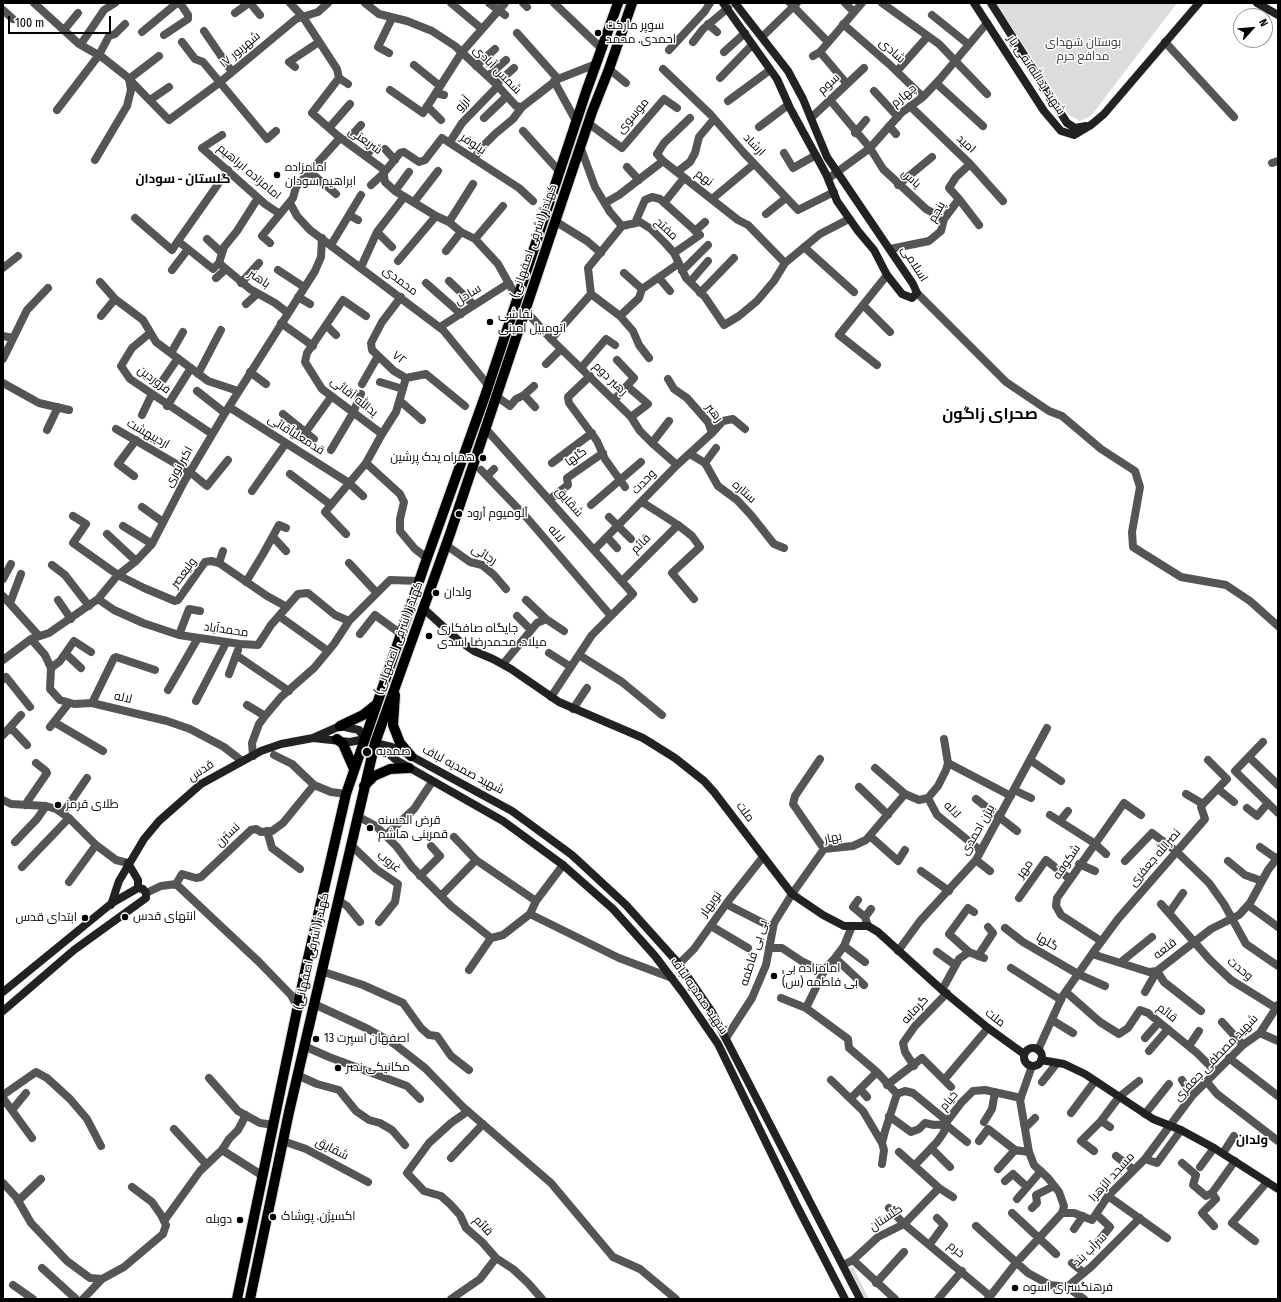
<!DOCTYPE html>
<html>
<head>
<meta charset="utf-8">
<style>
  body { margin:0 }
  #map { position:relative; width:1281px; height:1302px; overflow:hidden; background:#fff; font-family:"Fira Sans Condensed",sans-serif }
  canvas { display:block }
  .frame { position:absolute; inset:0; border:4px solid #000; pointer-events:none }
  .north { position:absolute; left:1233px; top:8px; width:40px; height:40px; box-sizing:border-box; background:#fff; border:1px solid #999; border-radius:50%; rotate:63deg; font-size:11px; font-weight:700; line-height:16px; text-align:center; color:#000 }
  .north::after { content:''; display:block; margin:auto; width:14px; height:18px; background:#000; clip-path:polygon(50% 0,100% 100%,50% 72%,0 100%) }
  .scale { position:absolute; left:8px; top:16px; width:103px; height:18px; box-sizing:border-box; border:2px solid #000; border-top:0; padding-left:5px; font-size:12px; line-height:14px; white-space:nowrap; color:#000; -webkit-text-stroke:3px #fff; paint-order:stroke }
</style>
</head>
<body>
<div id="map">
<canvas width="1281" height="1302"></canvas>
<div class="frame"></div>
<div class="north">N</div>
<div class="scale">100 m</div>
</div>
<script>
const c = document.querySelector('canvas').getContext('2d');
c.lineJoin = 'round';
function paint(path, color) { c.fillStyle = color; c.fill(path, 'evenodd'); }
const poly = rows => new Path2D(rows.map(r => 'M' + r).join(''));
function strokePath(path, color, width, dash) { c.strokeStyle = color; c.lineWidth = width; c.lineCap = dash ? 'butt' : 'round'; c.setLineDash(dash || []); c.stroke(path); }
function label(font, color, halo, rows, align = 'center') {
  c.font = font + ' "Fira Sans Condensed",Cairo,sans-serif'; c.lineWidth = 3; c.setLineDash([]); c.textBaseline = 'middle'; c.strokeStyle = halo; c.fillStyle = color; for (const [text, x, y, turn = 0] of rows) {
    c.save(); c.translate(x, y); c.rotate((+turn || 0) * Math.PI / 180); c.textAlign = isNaN(turn) ? turn : align; if (halo) c.strokeText(text, 0, 0); c.fillText(text, 0, 0); c.restore();
  }
}
paint(poly([
  [996,3,1177,3,1091,116,1080,121,1069,115],
  [853,1267,869,1299,864,1299,849,1269]
]), '#dcdcdc');
const primary = poly([
  [395,695,393,725,400,743,411,756],
  [340,726,363,715,377,704],
  [337,739,343,744,354,769],
  [364,786,374,776,390,769,409,768],
  [237,1299,306,967,346,794,427,558,485,396,586,92,618,3],
  [250,1299,289,1112,375,743,450,534,592,112,609,69,632,3]
]);
strokePath(primary, '#dbdbdb', 12);
strokePath(poly([
  [34,3,79,44,102,57,126,76,169,120,219,83,296,19,318,12,328,3],
  [250,3,260,15],
  [290,3,303,17,337,69,339,78,312,113,338,136,383,169,385,182,395,191,436,216,449,222,461,232,475,239,498,264,517,298],
  [365,3,379,14,407,21,432,31,455,46,496,84,516,106,522,107,558,79,596,64],
  [451,3,482,29],
  [489,3,505,15],
  [523,3,527,7],
  [554,3,602,49],
  [790,3,828,42],
  [845,3,854,12],
  [882,3,939,44,987,94],
  [3,10,13,19],
  [235,13,249,3],
  [932,15,968,44],
  [708,24,717,32],
  [843,24,889,64,923,97],
  [64,30,78,13],
  [204,31,232,72],
  [142,32,177,3],
  [517,33,558,79],
  [164,35,188,19,188,15,180,3],
  [762,37,797,3],
  [182,42,195,59,203,62,267,139,276,131],
  [693,42,703,29,728,8],
  [1165,42,1234,117],
  [81,44,104,10,115,3],
  [669,50,705,11,710,3],
  [724,52,745,33],
  [820,52,847,84],
  [389,53,378,47,392,18],
  [813,56,820,52,862,3],
  [414,65,440,86],
  [476,66,495,49],
  [295,67,289,62,319,42],
  [609,69,626,83],
  [663,69,711,115,744,153,798,210,834,192],
  [897,71,928,36],
  [488,76,506,60],
  [339,78,348,84],
  [720,78,752,45],
  [554,81,576,121],
  [936,83,983,126],
  [496,84,514,68],
  [390,90,423,113,462,52,505,3],
  [874,91,898,117],
  [436,93,444,95],
  [150,100,169,87],
  [830,100,870,148,883,169,926,209,944,219],
  [728,101,770,70],
  [427,106,441,120],
  [910,106,970,164,1003,201],
  [57,110,99,55,109,36,115,34,125,24],
  [484,118,507,96],
  [811,118,864,68],
  [588,123,622,148,664,99,677,108],
  [889,126,896,134],
  [759,127,788,105],
  [329,128,350,104],
  [523,131,560,172],
  [855,133,866,120],
  [222,135,202,148,265,204,280,214,293,198,296,187,340,138],
  [346,142,361,125],
  [450,142,462,123,498,86],
  [580,146,595,187,610,212,622,226,640,222,651,229,665,243,674,253,686,278,705,297,724,325,739,316,757,301,774,281,785,263,820,234,849,219],
  [385,149,395,160],
  [784,153,793,168,816,155],
  [366,156,373,147],
  [474,159,480,149,495,134,513,119,522,107],
  [95,160,127,106,131,90,129,79,159,56],
  [663,161,657,154,664,143,690,118],
  [1272,163,1278,161],
  [627,167,639,180],
  [228,170,178,241,213,269,219,263,224,247,237,231,258,198],
  [310,172,336,194],
  [677,172,690,162,695,153,699,137,714,119],
  [829,178,870,148,901,113,923,97,940,79,987,23],
  [371,185,383,174,400,153,404,152,419,162,425,160,442,138,519,188,533,201],
  [898,185,932,157],
  [395,191,409,172],
  [712,199,754,164],
  [959,199,979,225],
  [414,202,438,171],
  [290,203,297,216,310,230,443,330,488,385],
  [605,203,619,195,663,161,738,220,748,225,785,263],
  [664,203,684,178],
  [766,214,786,198],
  [349,215,358,220],
  [135,218,172,250,178,241],
  [555,221,587,241,601,253],
  [449,222,473,184],
  [635,223,645,200,652,197,660,199,700,235,674,253],
  [695,231,705,222],
  [377,232,392,247],
  [207,239,222,253],
  [475,239,503,206],
  [270,243,262,236,280,214],
  [331,245,361,195],
  [804,247,854,292],
  [890,249,929,241,941,231,944,219,959,199,949,188,956,177,970,164],
  [446,251,461,232],
  [398,261,436,216],
  [219,263,250,289,275,303,288,313],
  [361,267,377,232,404,197],
  [3,268,18,256],
  [172,270,188,249],
  [278,270,304,287],
  [682,271,708,245],
  [624,273,642,289],
  [216,278,226,269],
  [659,278,670,291],
  [449,281,474,305],
  [100,282,115,299,143,320,156,342,208,381,238,391],
  [690,282,708,261],
  [241,283,259,263],
  [426,283,461,314],
  [700,293,734,258],
  [917,293,1006,382,1049,411,1062,416,1101,449,1135,471,1140,487,1132,532,1133,547,1181,577,1226,585,1250,601,1278,626],
  [591,294,620,316,633,331,639,345,649,358],
  [298,297,310,304],
  [401,297,382,322,371,343,372,350,394,371,406,378,426,374,465,406],
  [246,304,257,294],
  [863,305,890,332],
  [525,310,551,339,631,417,640,431,652,443,677,465],
  [101,316,115,299],
  [366,316,343,300,307,353,305,362,322,389,382,434],
  [620,316,639,298,642,289,678,264],
  [281,323,313,346],
  [326,325,336,335],
  [440,327,509,283],
  [150,333,132,348,121,366,130,379,212,434],
  [3,336,13,338],
  [551,339,591,294,588,268,622,226],
  [171,353,183,332],
  [3,359,27,310,48,288],
  [546,364,561,349],
  [877,365,839,335,887,275],
  [581,368,606,339,615,345],
  [250,372,266,384],
  [198,374,221,330],
  [590,376,568,397,569,403,597,441,605,459,625,487],
  [668,379,674,389,687,398,708,422,712,433,723,421,733,419,745,429],
  [163,380,178,358],
  [380,382,403,389],
  [3,383,39,403,69,410],
  [362,384,378,356],
  [627,386,648,404,631,417],
  [197,391,225,413],
  [524,395,534,386],
  [496,396,510,406,516,399,524,395,535,407],
  [614,400,634,378,617,360],
  [400,401,422,420],
  [167,406,191,368],
  [229,407,349,483,363,496],
  [283,414,314,439],
  [142,415,152,394],
  [485,428,633,594,592,635,551,697],
  [116,429,190,472,207,486,228,460],
  [47,430,58,407],
  [305,433,331,397],
  [652,443,669,421],
  [331,450,353,413,361,394],
  [690,454,705,463,718,486,737,500,751,515,774,544,784,548],
  [366,463,400,494,404,502,400,519,400,531,415,549,427,558],
  [552,463,592,433],
  [705,463,716,448],
  [481,470,528,519,611,616],
  [290,474,331,505],
  [134,476,118,464,136,440],
  [487,476,494,469],
  [252,491,286,443],
  [550,499,568,485,567,478,603,453],
  [642,502,678,525,692,536,700,547,672,573,694,599],
  [591,505,641,462],
  [142,507,163,522],
  [73,516,86,524,73,543,118,575,144,588,175,601,178,600,205,562,211,561,219,563,267,596,287,607],
  [609,517,631,539],
  [123,526,152,544],
  [107,534,136,561],
  [346,534,325,512,366,463,382,434,396,412,406,378],
  [273,537,286,551],
  [607,537,617,548],
  [446,545,470,562,482,565,494,575,506,589],
  [594,550,677,465,712,433],
  [219,563,223,551],
  [349,563,376,592],
  [52,565,65,575,89,606],
  [3,579,11,564],
  [622,581,678,525],
  [246,582,263,554,279,525,286,528],
  [3,596,39,636],
  [98,599,114,610,143,623,179,635,240,644,258,645,271,625,298,594,308,593,335,615,349,621],
  [58,600,71,619],
  [526,600,546,619],
  [10,603,21,574],
  [279,616,328,651],
  [517,616,531,630],
  [360,634,375,615,401,634],
  [179,635,189,609,200,611],
  [31,639,45,655,51,668,50,689,60,700,74,704,92,703,167,721,190,729,224,747,242,761],
  [549,653,571,667],
  [66,654,81,668],
  [236,655,289,691],
  [579,655,622,682,662,715],
  [3,660,31,639,49,633,98,599,117,576,136,561,152,544,184,482,225,413,315,271,321,257,322,238],
  [503,664,537,623,546,619,564,631],
  [51,668,60,661,74,641,91,652],
  [229,674,238,650],
  [3,679,6,677,30,707],
  [168,690,198,638],
  [196,701,226,643],
  [92,703,114,658,116,657,155,670],
  [247,705,265,716],
  [573,709,587,688],
  [54,722,103,751],
  [50,727,69,703],
  [11,728,27,745],
  [3,735,21,715],
  [1263,742,1235,771,1278,813],
  [274,755,292,764,314,785,331,792,346,794],
  [253,756,252,743,259,724,265,716,281,697,314,668,334,644,349,621,390,580,419,581],
  [1249,757,1278,785],
  [820,759,795,796,793,804,824,849],
  [1030,760,1061,781],
  [948,763,1011,796],
  [875,768,905,794],
  [859,787,888,815],
  [1218,789,1234,802],
  [1014,790,1031,798],
  [1186,794,1203,804],
  [928,798,937,815,981,851],
  [976,799,1017,831],
  [3,800,11,804,46,806,56,809,69,818,96,845,116,860,128,863],
  [25,805,47,773,46,771,36,763],
  [1247,808,1257,816,1268,803],
  [63,813,87,778],
  [1050,815,1094,843,1106,854],
  [357,816,376,826,397,847,412,867,451,906,491,938,503,935,530,914,536,901,563,865],
  [1060,821,1068,811],
  [267,831,272,848,300,869],
  [386,835,414,809,432,782],
  [870,836,898,861,905,850],
  [454,837,476,860,536,901],
  [15,842,37,819,46,806],
  [351,845,376,869,398,884,395,902,379,922],
  [1260,847,1277,859],
  [976,860,990,871],
  [1125,861,1152,833,1176,851,1209,883,1224,904,1246,944,1278,966],
  [1228,861,1245,875,1262,881],
  [1079,864,1095,871],
  [22,867,69,818],
  [921,871,949,891],
  [420,876,440,856,431,846],
  [69,882,96,845],
  [176,884,182,874,196,878,201,877,251,830,256,829,261,832,272,831,283,823,314,785],
  [176,884,259,962,291,995,298,1008],
  [146,893,161,886,176,884],
  [441,896,476,860],
  [1019,898,1046,860,1070,879],
  [338,900,347,906,360,922],
  [858,900,853,907,865,917,868,926],
  [726,904,773,928],
  [1161,904,1210,960,1231,980,1276,1008],
  [1248,905,1278,927],
  [1169,913,1183,893],
  [530,914,619,958,672,978],
  [865,917,871,909],
  [711,926,748,948],
  [1005,928,1023,942,1078,974,1105,986],
  [1101,941,1061,915,1056,906,1057,898,1124,803,1141,815],
  [844,946,865,962],
  [769,948,782,948,803,962,816,968,825,969],
  [898,951,920,921,976,860,1047,728],
  [937,952,955,965],
  [969,952,949,934,968,908,974,912],
  [1092,954,1149,972,1157,971,1211,929,1239,915,1250,903,1268,870,1278,857],
  [978,956,993,933,988,927],
  [835,958,864,985],
  [1121,962,1152,937],
  [679,964,694,949,729,900,763,857],
  [1011,968,1061,1000],
  [469,970,491,938],
  [321,971,363,985,403,1003,421,1028,429,1035,437,1036,451,1056,469,1070],
  [942,990,959,959,969,952,984,958],
  [1066,992,1100,1022,1119,1034,1128,1028,1140,1010,1148,1013,1197,1053,1216,1072],
  [1145,992,1157,971,1164,982,1201,1011],
  [781,998,806,1008,848,1039,849,1048,877,1072,897,1094,905,1091,913,1093,947,1121],
  [314,1004,368,1029,393,1043,425,1068,463,1107,551,1183,613,1257,640,1269,676,1299],
  [806,1008,825,969,835,958,844,946,852,926],
  [1052,1020,1073,1033],
  [1222,1022,1243,1045],
  [1260,1033,1278,1041],
  [726,1038,752,998,766,965,774,923,792,894,824,849,853,846,866,840,905,794,919,800,928,798,938,786,946,770,948,763,944,739],
  [1145,1038,1159,1022],
  [304,1046,329,1057,407,1086,420,1099],
  [1189,1046,1199,1031],
  [1038,1050,1062,997,1092,954,1118,919,1205,819,1201,807,1203,804,1227,779,1208,760],
  [1149,1051,1168,1029],
  [1229,1058,1278,1096],
  [914,1066,905,1052,903,1043,915,1026,947,993],
  [297,1075,317,1084,339,1090,356,1111,369,1120,380,1123,392,1130,405,1145],
  [209,1078,238,1111,260,1123,274,1125],
  [831,1080,863,1111,882,1143],
  [944,1080,988,1028],
  [1182,1080,1192,1096],
  [1042,1082,1057,1063],
  [1207,1082,1217,1094,1278,1141],
  [887,1085,922,1058,951,1087],
  [860,1089,867,1097],
  [3,1095,36,1072,47,1078,70,1099,87,1119,101,1146],
  [3,1098,32,1138],
  [851,1098,877,1072],
  [12,1110,26,1093],
  [468,1111,451,1123,429,1143,407,1173,424,1191,441,1196,450,1204,460,1215,466,1228,482,1242,496,1258,513,1269,528,1283,542,1299],
  [1071,1113,1095,1081],
  [1145,1114,1169,1084],
  [889,1116,911,1132,919,1129,925,1123,934,1125,945,1124,967,1142],
  [1101,1121,1110,1127],
  [984,1122,992,1109,995,1092],
  [1025,1128,1035,1118],
  [174,1129,206,1164],
  [283,1141,306,1149,368,1182],
  [979,1141,988,1129,1015,1150,1029,1152],
  [931,1148,950,1167],
  [222,1150,263,1176],
  [1094,1151,1081,1141,1101,1121,1119,1097,1139,1081],
  [899,1152,939,1188,953,1197],
  [1223,1153,1234,1136],
  [1116,1156,1134,1170],
  [451,1158,483,1124],
  [1145,1159,1157,1163,1181,1130],
  [1182,1163,1196,1175,1193,1185,1206,1196,1212,1193,1235,1161],
  [882,1164,884,1150,882,1143,885,1131,897,1094],
  [915,1165,937,1142,944,1132,945,1124,961,1103,973,1091,985,1090,1021,1098],
  [1200,1167,1214,1148],
  [998,1169,1015,1150],
  [1005,1181,1013,1174,1027,1187],
  [3,1183,16,1197,31,1223,67,1261,90,1278,102,1279,124,1267,163,1234,166,1225,161,1215,152,1202,132,1187],
  [1212,1193,1216,1199,1202,1213,1214,1226],
  [1108,1196,1167,1238],
  [1017,1199,1041,1171],
  [18,1201,41,1179],
  [889,1208,904,1224,990,1296],
  [1032,1208,1037,1203,1036,1195,1054,1186],
  [1012,1213,1056,1254],
  [1062,1213,1074,1213,1092,1220,1108,1196,1145,1159,1192,1096,1243,1045,1260,1033,1278,1005],
  [1096,1214,1110,1227,1097,1243],
  [164,1221,200,1171,222,1150,229,1139,238,1130,246,1115],
  [976,1226,1028,1273,1050,1285,1067,1287,1091,1267,1140,1218],
  [1074,1229,1083,1216],
  [1255,1241,1232,1223,1267,1182],
  [930,1244,944,1225,937,1218],
  [853,1260,895,1299],
  [1072,1263,1084,1273],
  [843,1265,853,1260,878,1237,904,1224,939,1188],
  [42,1268,76,1299],
  [876,1283,904,1252],
  [13,1285,33,1299],
  [1067,1287,1084,1299],
  [83,1299,102,1279],
  [451,1299,480,1279,496,1258],
  [938,1299,962,1271],
  [988,1299,1016,1263,1062,1213,1064,1206,1059,1192,1048,1178,1034,1165,1029,1152,1020,1100,1032,1066]
]), '#555', 8);
strokePath(poly([
  [723,3,777,79,790,108,826,174,837,201,858,231,874,250,887,275,902,294,912,298,917,293,913,284,827,157,803,99,788,71,735,3],
  [974,3,1044,111,1061,131,1074,135,1091,125,1104,114,1199,3],
  [991,3,1067,123,1075,128,1086,126],
  [1257,3,1278,15],
  [424,609,458,640,474,651,493,659,511,669,559,702,643,738,675,758,704,781,714,792,792,894,823,915,844,926,868,926,878,932,942,990,988,1028,1024,1054],
  [375,743,392,747,411,756,512,811,572,855,626,905,679,964,712,1012,860,1299],
  [377,744,396,760,503,821,563,865,613,909,655,956,683,993,718,1044,796,1204,845,1299],
  [128,863,138,880,138,888],
  [111,905,119,881,144,839,159,821,201,784,261,751,281,744,313,738,350,742,365,739,359,730,340,726,313,738],
  [3,992,112,903,138,888],
  [3,1011,74,950,146,898,146,893,143,889,138,888],
  '1024 1057a9 9 0 1 1 18 0a9 9 0 1 1-18 0Z',
  [1041,1060,1064,1064,1085,1074,1153,1119,1181,1130,1214,1148,1278,1189]
]), '#222', 8);
strokePath(primary, '#000', 10);
for (const [x, y, r, color] of [
  [598,33,4,"#000"],
  [277,175,4,"#000"],
  [490,322,4,"#000"],
  [483,458,4,"#000"],
  [459,514,4,"#000"],
  [436,593,4,"#000"],
  [429,636,4,"#000"],
  [367,752,5,"#000"],
  [58,805,4,"#000"],
  [370,828,4,"#000"],
  [125,917,4,"#000"],
  [85,918,4,"#000"],
  [774,976,4,"#000"],
  [316,1039,4,"#000"],
  [338,1068,4,"#000"],
  [273,1217,4,"#000"],
  [240,1220,4,"#000"],
  [1015,1288,4,"#000"]
]) { const dot = new Path2D(); dot.arc(x, y, r, 0, 2 * Math.PI); c.fillStyle = color; c.fill(dot); strokePath(dot, '#fff', 1.5); }
label('12px', '#000', '#fff', [
  ["سوپر مارکت",606,26],
  ["احمدی. محمد",606,40],
  ["امامزاده",285,168],
  ["ابراهیم سودان",285,182],
  ["نقاشی",498,315],
  ["اتومبیل امینی",498,329],
  ["همراه یدک پرشین",475,458,"right"],
  ["آلومیوم آرود",467,514],
  ["ولدان",444,593],
  ["جایگاه صافکاری",437,629],
  ["میلاد. محمدرضا اسدی",437,643],
  ["صمدیه",376,752],
  ["طلای قرمز",66,805],
  ["قرض الحسنه",378,821],
  ["قمربنی هاشم",378,835],
  ["انتهای قدس",133,917],
  ["ابتدای قدس",77,918,"right"],
  ["امامزاده بی",782,969],
  ["بی فاطمه (س)",782,983],
  ["اصفهان اسپرت 13",324,1039],
  ["مکانیکی نصر",346,1068],
  ["اکسیژن. پوشاک",281,1217],
  ["دوبله",232,1220,"right"],
  ["فرهنگسرای اسوه",1023,1288]
], 'left');
label('12px', '#333', '#fff', [
  ["بوستان شهدای",1083,43],
  ["مدافع حرم",1083,57]
]);
label('12px', '#000', '#fff', [
  ["۱۷ شهریور",240,50,-40],
  ["شادی",892,51,42],
  ["شمس آبادی",497,70,45],
  ["شهید یدالله تقی یار",1036,75,56],
  ["سوم",829,84,-43],
  ["چهارم",904,96,-40],
  ["آرزو",463,104,-47],
  ["موسوی",633,116,-49],
  ["شریعتی",365,141,35],
  ["نیلوفر",473,144,34],
  ["امید",966,144,43],
  ["ارشاد",754,145,46],
  ["امامزاده ابراهیم",249,172,40],
  ["نهم",704,178,37],
  ["یاس",911,179,42],
  ["پنجم",937,212,-60],
  ["مفتح",666,229,43],
  ["کهندژ (اشرفی اصفهانی)",534,241,-71],
  ["اسلامی",914,264,58],
  ["باهنر",259,279,34],
  ["محمدی",400,281,37],
  ["ساحل",468,295,-32],
  ["۷۲",399,358,38],
  ["رهبر دوم",610,379,44],
  ["فروردین",154,380,37],
  ["یدالله آقائی",354,397,38],
  ["رهبر",714,413,54],
  ["اردیبهشت",148,434,30],
  ["قدمعلیآقائی",296,435,32],
  ["گلها",576,457,-35],
  ["اکبر نوری",179,467,-60],
  ["وحدت",644,482,-46],
  ["ستاره",744,492,41],
  ["شقایق",569,502,49],
  ["لاله",556,534,50],
  ["قائم",641,544,-45],
  ["رجائی",484,555,31],
  ["ولیعصر",184,573,-53],
  ["محمدآباد",226,630,8],
  ["کهندژ (اشرفی اصفهانی)",399,638,-70],
  ["لاله",123,698,13],
  ["شهید صمدیه لباف",463,770,28],
  ["قدس",201,771,-33],
  ["لاله",952,810,46],
  ["ملت",745,812,54],
  ["بیژن احمدی",978,830,-60],
  ["نسترن",228,835,-44],
  ["بهار",833,838,-12],
  ["نصرالله جعفری",1155,858,-49],
  ["غروب",389,862,39],
  ["شکوفه",1067,862,-56],
  ["مهر",1025,869,-54],
  ["نوبهار",711,904,-54],
  ["گلها",1047,942,29],
  ["قلعه",1165,949,-38],
  ["کهندژ (اشرفی اصفهانی)",312,951,-77],
  ["بی بی فاطمه",754,953,-73],
  ["وحدت",1240,969,39],
  ["شهید صمدیه لباف",699,996,55],
  ["گرمابه",915,1010,-47],
  ["قائم",1167,1013,38],
  ["ملت",995,1018,38],
  ["شهید مصطفی جعفری",1216,1058,-46],
  ["خیام",949,1101,-50],
  ["شقایق",332,1149,27],
  ["مسجد الزهرا",1112,1177,-48],
  ["گلستان",886,1218,-34],
  ["قائم",483,1226,47],
  ["خرم",956,1250,40],
  ["سرآب بند",1090,1250,-44]
]);
label('bold 13px', '#000', '#fff', [
  ["گلستان - سودان",183,179],
  ["ولدان",1252,1140]
]);
label('bold 16px', '#000', '#fff', [
  ["صحرای زاگون",990,415]
]);
</script>
</body>
</html>
